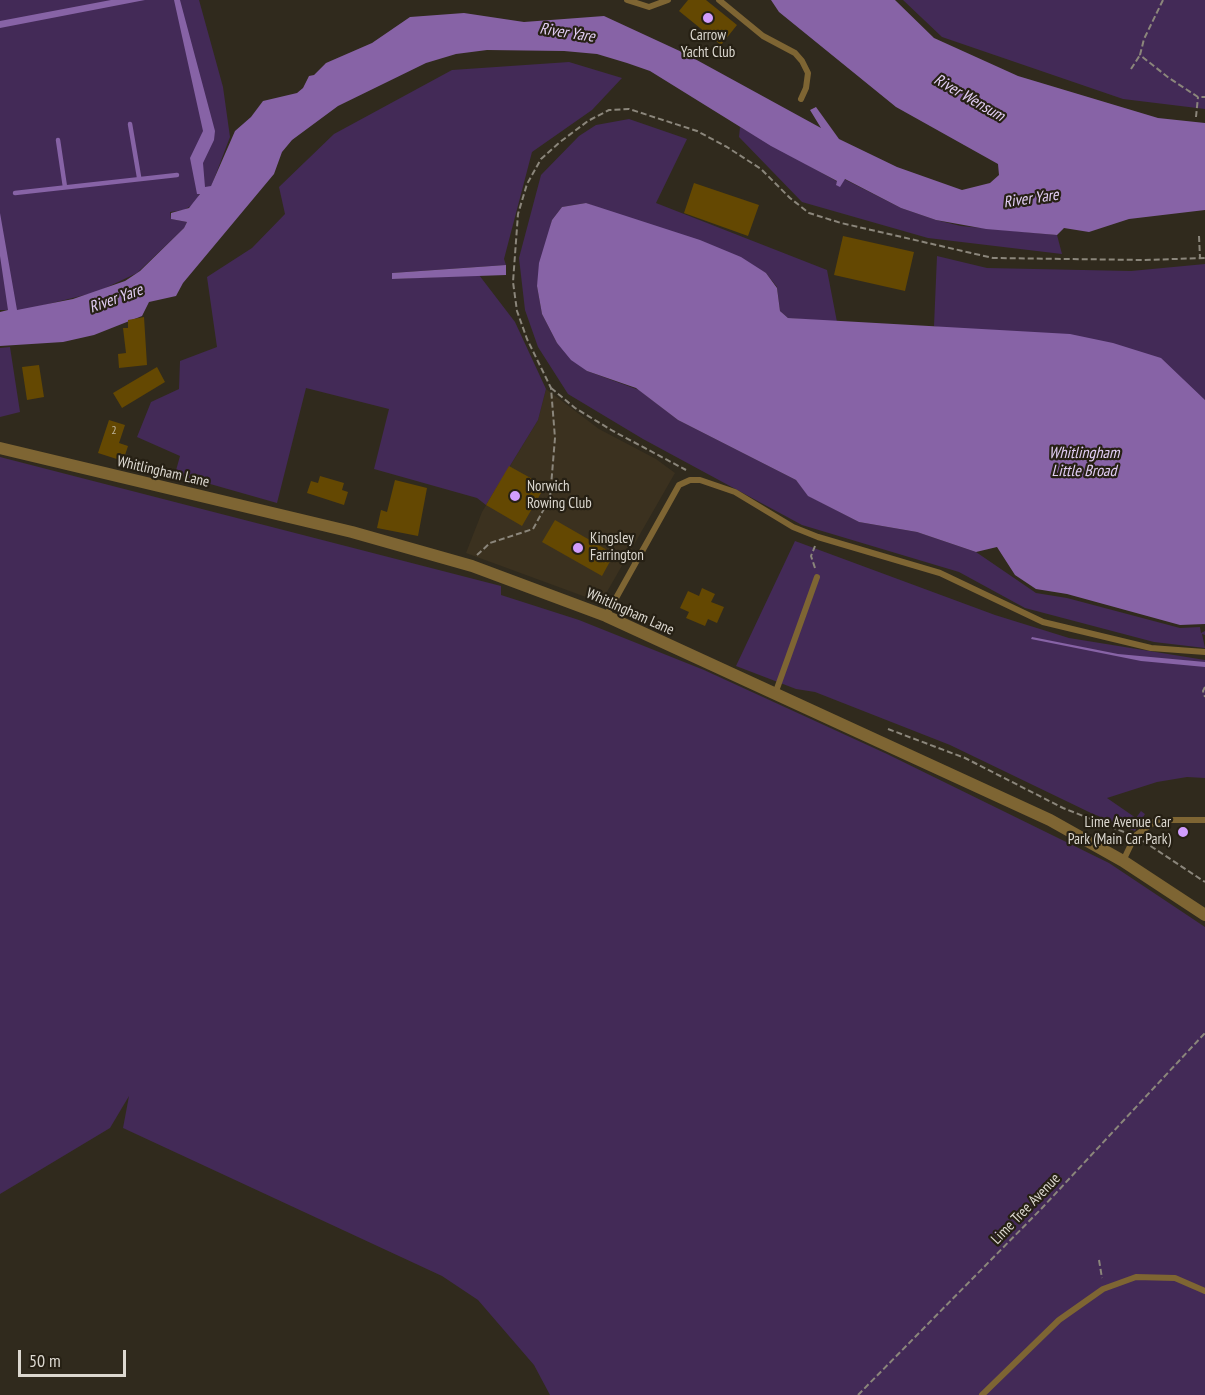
<!DOCTYPE html>
<html>
<head>
<meta charset="utf-8">
<style>
  body { margin:0 }
  #map { position:relative; width:1205px; height:1395px; overflow:hidden; background:#302a1d; font-family:"PT Sans Narrow",sans-serif }
  canvas { display:block }
  .scale { position:absolute; left:18px; top:1350px; width:108px; height:27px; box-sizing:border-box; border:3px solid #dcd8d0; border-top:0; padding-left:8px; font-size:18px; line-height:21px; white-space:nowrap; color:#dcd8d0; -webkit-text-stroke:4px #262014; paint-order:stroke }
</style>
</head>
<body>
<div id="map">
<canvas width="1205" height="1395"></canvas>
<div class="scale">50 m</div>
</div>
<script>
const c = document.querySelector('canvas').getContext('2d');
c.lineJoin = 'round';
function paint(path, color) { c.fillStyle = color; c.fill(path, 'evenodd'); }
const poly = rows => new Path2D(rows.map(r => 'M' + r).join(''));
function strokePath(path, color, width, dash) { c.strokeStyle = color; c.lineWidth = width; c.lineCap = dash ? 'butt' : 'round'; c.setLineDash(dash || []); c.stroke(path); }
function label(font, color, halo, rows, align = 'center') {
  c.font = font + ' "PT Sans Narrow",sans-serif'; c.lineWidth = 4.5; c.setLineDash([]); c.textBaseline = 'middle'; c.strokeStyle = halo; c.fillStyle = color; for (const [text, x, y, turn = 0] of rows) {
    c.save(); c.translate(x, y); c.rotate((+turn || 0) * Math.PI / 180); c.textAlign = isNaN(turn) ? turn : align; if (halo) c.strokeText(text, 0, 0); c.fillText(text, 0, 0); c.restore();
  }
}
paint(poly([
  [546,389,599,429,656,459,675,473,604,597,594,600,466,553,482,512,538,420]
]), '#3b311f');
paint(poly([
  [0,0,199,0,223,87,230,137,211,187,203,188,194,204,184,210,170,212,171,219,187,222,184,228,137,273,97,292,24,310,0,310],
  [903,0,1205,0,1205,109,1123,99,942,37],
  [569,62,622,78,592,110,532,152,504,259,506,265,392,273,393,279,479,275,515,322,546,389,538,420,486,505,477,498,374,469,389,409,306,388,277,503,175,474,180,456,137,437,151,402,179,389,180,361,217,347,207,277,252,248,285,214,279,187,334,134,452,70],
  [629,119,687,139,656,203,827,270,837,322,788,318,780,311,777,287,766,273,586,203,562,207,552,220,537,286,542,314,557,343,587,371,639,390,678,420,796,480,809,496,859,522,917,532,976,552,1036,593,1067,598,1180,628,1200,627,1201,633,1205,631,1205,635,1202,634,1205,648,1154,642,1025,608,959,572,802,525,643,439,568,394,538,347,525,310,519,258,541,175,579,136,596,125],
  [740,127,838,182,836,184,839,186,844,179,901,208,936,220,961,226,1057,235,1062,254,928,238,802,202,739,137],
  [937,256,987,268,1131,271,1205,264,1205,400,934,326],
  [10,347,20,412,0,417,0,348],
  [0,457,501,586,501,595,579,620,704,670,887,754,1109,863,1205,927,1205,1395,550,1395,534,1365,478,1300,442,1276,123,1128,129,1096,110,1128,0,1194],
  [795,541,995,615,1069,638,1205,660,1205,778,1187,777,1157,782,1107,798,1136,818,1141,811,1145,814,1135,831,1091,813,950,745,815,692,796,689,736,666]
]), '#432a57');
paint(poly([
  [111,0,145,0,0,28,0,21],
  [174,0,180,0,215,131,214,140,203,163,205,187,211,186,235,131,251,117,263,101,297,93,303,88,309,76,314,75,326,63,372,43,410,17,464,13,524,22,604,16,684,53,821,128,810,110,816,107,839,139,897,167,962,190,990,183,999,175,998,164,896,107,779,12,771,0,895,0,934,38,1018,76,1158,118,1205,123,1205,210,1129,219,1089,232,1064,228,1057,235,986,229,936,220,901,208,845,179,840,187,836,185,837,181,771,146,650,71,627,63,597,54,564,51,487,50,456,54,426,63,338,106,292,140,282,152,274,174,183,283,176,296,149,302,142,316,94,335,63,342,0,346,0,312,8,310,0,256,0,213,17,310,73,299,125,281,140,271,184,228,187,222,171,219,171,213,189,208,200,194,197,194,190,158,203,131],
  [586,203,700,240,741,257,766,273,777,288,780,311,788,318,1070,334,1113,343,1161,358,1205,400,1205,624,1180,625,1067,594,1036,589,1015,575,997,547,976,552,917,532,859,522,808,496,796,480,678,420,636,388,587,371,571,360,557,343,542,314,537,286,539,263,552,220,562,207],
  [506,265,506,275,392,279,392,273],
  [1032,637,1118,654,1205,662,1205,667,1141,661,1031,639]
]), '#8763a6');
strokePath(poly([
  [130,124,139,177],
  [58,140,65,187],
  [15,193,177,175]
]), '#8763a6', 4.5);
paint(poly([
  [688,0,706,0,737,25,721,45,679,11],
  [694,183,759,205,748,236,684,213],
  [843,236,914,252,905,291,834,275],
  [144,317,147,365,119,368,118,354,126,353,123,328,128,328,128,320],
  [39,365,44,397,27,400,22,367],
  [157,367,165,382,122,408,113,393],
  [109,420,125,425,119,443,128,446,123,461,98,453],
  [509,466,545,486,522,526,486,505],
  [320,476,344,483,342,490,348,492,344,505,307,493,311,481,318,483],
  [395,480,427,488,418,536,377,528,381,510,387,512],
  [555,520,614,554,602,576,542,542],
  [702,588,715,594,711,602,724,607,717,623,708,619,705,626,686,618,689,612,680,608,688,591,699,596]
]), '#644802');
strokePath(poly([
  [1163,0,1144,39,1140,55,1169,78,1198,97,1205,97],
  [1131,69,1140,55],
  [1196,117,1198,97],
  [1199,236,1200,258],
  [551,388,575,408,613,431,686,470],
  [477,555,490,543,533,529,550,498,555,438,551,388,527,339,517,311,513,282,518,214,527,184,541,159,560,142,588,121,609,110,629,109,697,131,727,147,761,169,790,198,809,213,841,223,993,258,1144,260,1205,258],
  [815,568,811,556,815,546],
  [1205,687,1203,691,1205,697],
  [888,729,965,758,1063,808,1124,832],
  [1143,841,1205,882],
  [1099,1260,1102,1278],
  [858,1395,1042,1208,1205,1033]
]), '#8b867b', 2, [6, 3]);
strokePath(poly([
  [627,0,649,7,668,0],
  [719,0,763,36,795,53,802,61,808,73,806,88,801,99],
  [606,616,679,485,690,480,700,480,735,492,793,527,818,537,940,573,1043,622,1151,648,1205,652],
  [775,694,817,577],
  [1123,861,1135,836,1157,820,1205,820],
  [982,1395,1059,1320,1103,1289,1136,1277,1175,1278,1205,1291]
]), '#7e6533', 6);
strokePath(poly([
  [0,448,352,532,472,566,606,616,1050,820,1123,861,1205,915]
]), '#7e6533', 12);
for (const [x, y, r, color] of [
  [708,18,6,"#d19dfe"],
  [515,496,6,"#d19dfe"],
  [578,548,6,"#d19dfe"],
  [1183,832,6,"#d19dfe"]
]) { const dot = new Path2D(); dot.arc(x, y, r, 0, 2 * Math.PI); c.fillStyle = color; c.fill(dot); strokePath(dot, '#262014', 2); }
label('12px', '#beb49c', null, [
  ["2",114,431]
]);
label('15px', '#dcd8d0', '#262014', [
  ["Carrow",708,36,"center"],
  ["Yacht Club",708,53,"center"],
  ["Norwich",527,487],
  ["Rowing Club",527,504],
  ["Kingsley",590,539],
  ["Farrington",590,556],
  ["Lime Avenue Car",1171,823,"right"],
  ["Park (Main Car Park)",1171,840,"right"]
], 'left');
label('15px', '#dcd8d0', '#262014', [
  ["Whitlingham Lane",163,472,13],
  ["Whitlingham Lane",630,612,24],
  ["Lime Tree Avenue",1026,1209,-46]
]);
label('italic 16px', '#e2cef4', '#262014', [
  ["River Yare",567,33,9],
  ["River Wensum",969,98,30],
  ["River Yare",1031,199,-8],
  ["River Yare",116,299,-20],
  ["Whitlingham",1084,453],
  ["Little Broad",1084,471]
]);
</script>
</body>
</html>
